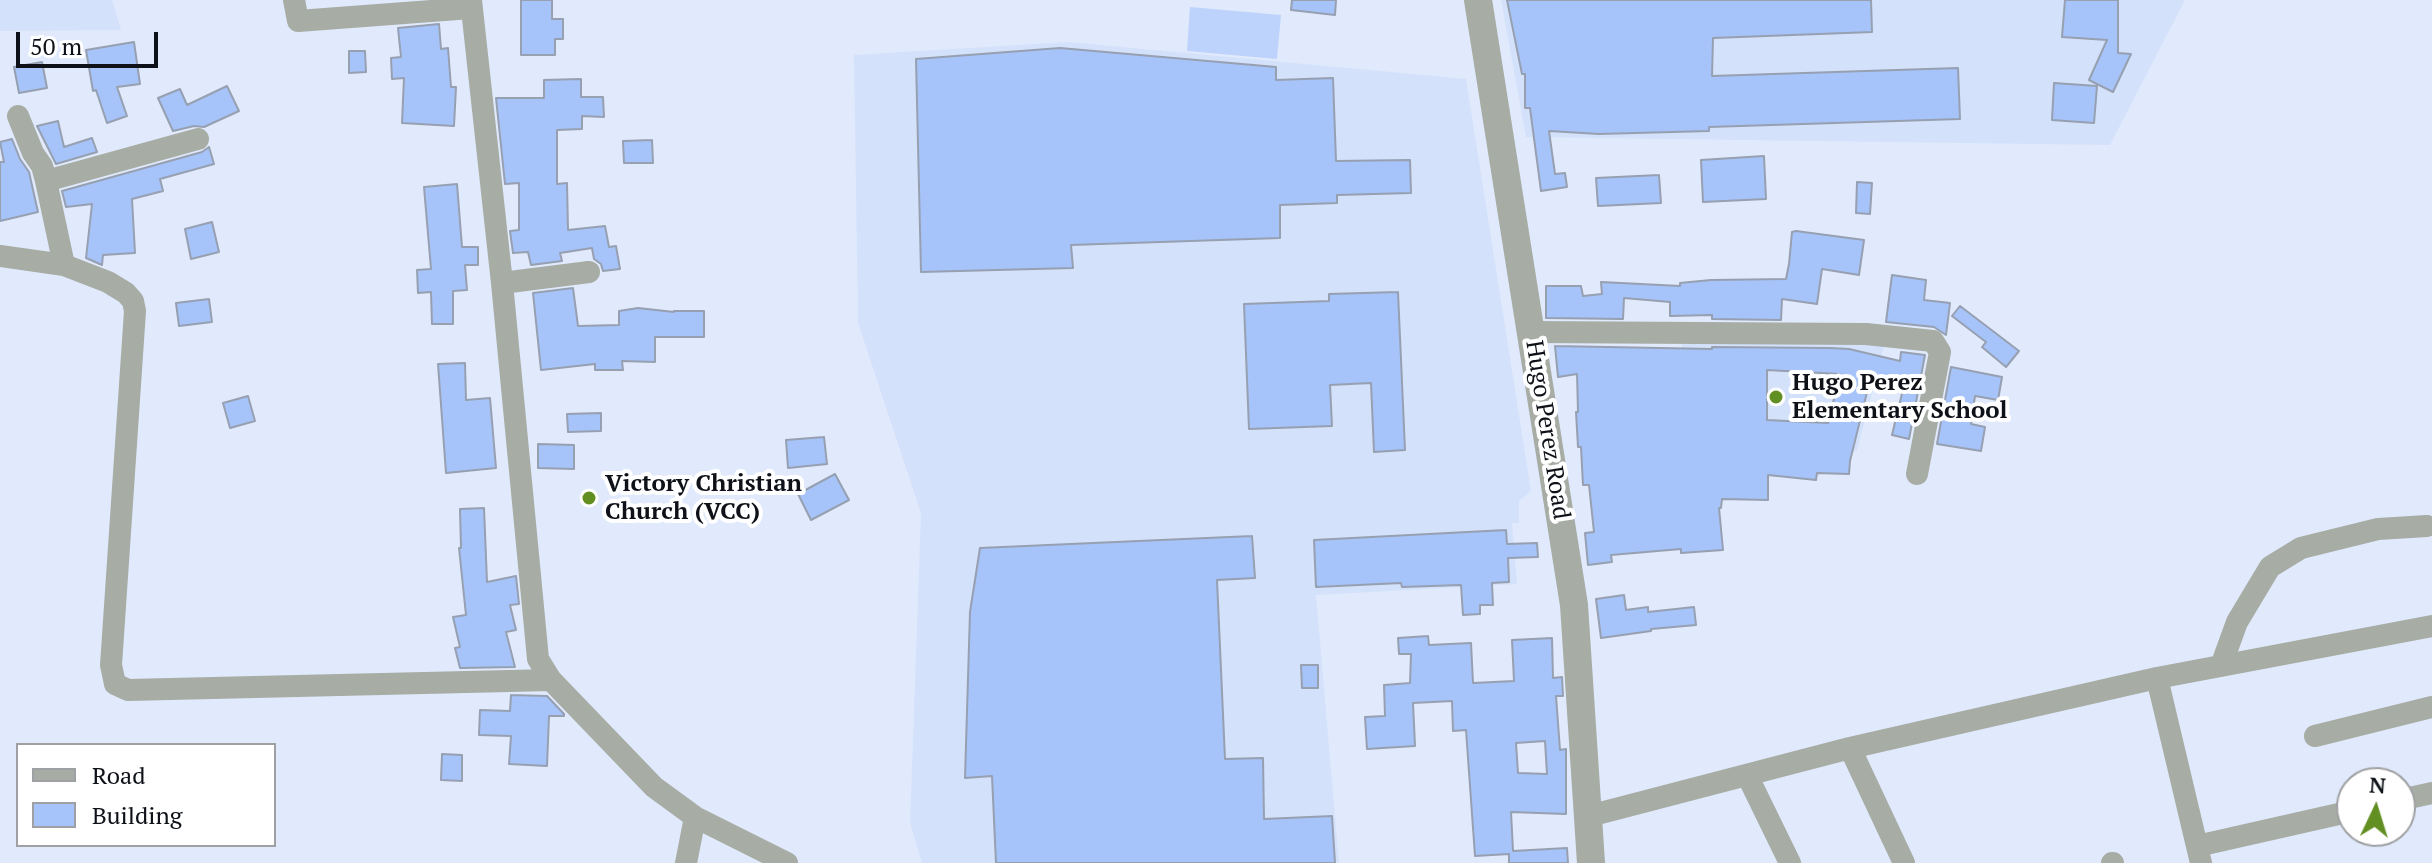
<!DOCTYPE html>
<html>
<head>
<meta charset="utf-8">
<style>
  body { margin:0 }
  #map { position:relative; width:2432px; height:863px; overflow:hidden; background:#e0eafc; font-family:"PT Serif",serif }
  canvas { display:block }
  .legend { position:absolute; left:16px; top:743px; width:260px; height:104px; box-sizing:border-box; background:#fff; border:2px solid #9fa0a3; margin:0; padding:10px 14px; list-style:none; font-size:24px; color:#0e1218 }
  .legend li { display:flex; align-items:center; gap:16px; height:40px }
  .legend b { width:40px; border:2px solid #9fa0a3 }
  .north { position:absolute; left:2336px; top:767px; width:80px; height:80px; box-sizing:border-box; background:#fff; border:2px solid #9fa0a3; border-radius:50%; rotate:4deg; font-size:22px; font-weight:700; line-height:32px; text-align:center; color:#0e1218 }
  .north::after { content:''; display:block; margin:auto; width:28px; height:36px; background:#628f22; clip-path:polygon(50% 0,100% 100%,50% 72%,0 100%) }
  .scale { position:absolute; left:16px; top:32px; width:142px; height:36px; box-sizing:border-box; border:4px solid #0e1218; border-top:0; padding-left:10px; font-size:24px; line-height:28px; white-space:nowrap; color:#0e1218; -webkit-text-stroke:6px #fff; paint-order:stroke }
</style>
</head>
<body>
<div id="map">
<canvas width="2432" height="863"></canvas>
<ul class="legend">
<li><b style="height:10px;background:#a7aca4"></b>Road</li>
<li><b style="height:22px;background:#a7c4fa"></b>Building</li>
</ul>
<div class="north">N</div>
<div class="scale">50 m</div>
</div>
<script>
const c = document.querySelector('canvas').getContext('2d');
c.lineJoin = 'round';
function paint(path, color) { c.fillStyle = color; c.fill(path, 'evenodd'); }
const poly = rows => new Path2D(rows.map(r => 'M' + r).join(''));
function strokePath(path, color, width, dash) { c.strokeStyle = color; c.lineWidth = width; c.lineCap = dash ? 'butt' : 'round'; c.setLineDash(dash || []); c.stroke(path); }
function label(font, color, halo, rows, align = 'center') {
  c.font = font + ' "PT Serif",serif'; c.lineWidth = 8; c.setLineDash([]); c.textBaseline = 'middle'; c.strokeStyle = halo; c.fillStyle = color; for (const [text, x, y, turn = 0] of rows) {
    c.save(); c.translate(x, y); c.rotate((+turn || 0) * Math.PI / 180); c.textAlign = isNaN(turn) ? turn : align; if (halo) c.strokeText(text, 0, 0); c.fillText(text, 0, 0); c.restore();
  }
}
paint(poly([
  [0,0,112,0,121,30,0,31],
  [1501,0,2185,0,2110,145,1526,137],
  [1068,42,1466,79,1531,491,1519,501,1519,523,1512,523,1517,584,1316,595,1339,863,922,863,910,823,921,513,858,323,854,55],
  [1682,337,1885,342,1857,451,1679,457]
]), '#d3e1fa');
paint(poly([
  [1190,7,1281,15,1277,59,1187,51]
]), '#bdd3fb');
const building = poly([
  [521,0,552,0,552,19,563,19,563,39,555,39,555,55,521,55,521,0],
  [1292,0,1336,0,1335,15,1291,10,1292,0],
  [1507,0,1871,0,1872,32,1713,38,1712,76,1958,68,1960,119,1709,127,1709,131,1599,134,1549,131,1555,174,1565,173,1567,187,1541,191,1530,108,1525,108,1525,74,1522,74,1507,0],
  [2065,0,2118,0,2118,53,2131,54,2113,92,2089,80,2107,40,2062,37,2065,0],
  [439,24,441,49,448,48,451,87,456,87,454,126,402,123,404,78,392,79,391,58,401,57,398,28,439,24],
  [134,42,140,84,117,87,127,116,107,123,96,90,93,91,86,50,134,42],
  [1060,48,1276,67,1276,80,1333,78,1336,161,1410,160,1411,193,1337,195,1337,203,1280,205,1280,238,1071,245,1073,268,921,272,916,59,1060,48],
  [349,51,365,51,366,72,349,73,349,51],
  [42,62,47,88,19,93,14,67,42,62],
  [581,79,581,97,603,97,604,117,582,116,582,129,557,130,557,184,567,183,568,230,605,226,609,247,616,246,620,269,603,271,601,264,594,259,592,248,560,253,562,261,531,265,528,252,513,253,510,231,519,230,519,183,505,184,496,98,544,98,544,80,581,79],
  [2054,83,2097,86,2094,123,2052,120,2054,83],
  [227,86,239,111,204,127,194,126,173,131,158,98,180,89,187,105,227,86],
  [58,121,64,147,92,138,97,152,56,164,37,126,58,121],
  [12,139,20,159,29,172,38,212,0,221,0,162,4,162,0,142,12,139],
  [652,140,653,163,624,163,623,141,652,140],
  [209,147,214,164,160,179,163,191,132,199,135,253,103,255,102,265,86,258,92,204,66,207,62,191,202,152,209,147],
  [1764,156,1766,199,1703,202,1701,160,1764,156],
  [1659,175,1661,203,1598,206,1596,178,1659,175],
  [1857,182,1872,183,1870,214,1856,213,1857,182],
  [457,184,462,247,478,247,478,265,465,265,467,290,453,291,453,324,432,324,431,292,418,293,417,270,431,269,424,187,457,184],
  [212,222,219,252,191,259,185,229,212,222],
  [1796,231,1864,240,1859,275,1822,269,1817,304,1782,299,1781,320,1712,319,1712,315,1670,316,1670,302,1624,298,1623,319,1546,318,1546,286,1581,286,1583,296,1602,294,1601,282,1680,286,1680,283,1711,280,1786,279,1789,264,1792,232,1796,231],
  [1892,275,1926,280,1924,300,1950,303,1946,335,1934,327,1886,322,1892,275],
  [573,288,578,326,619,325,619,311,638,308,674,312,674,311,704,311,704,337,655,337,655,362,622,361,623,370,595,370,595,364,541,370,533,293,573,288],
  [1398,292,1405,450,1374,452,1371,383,1330,385,1332,426,1249,429,1244,304,1329,301,1329,294,1398,292],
  [209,299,212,322,179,326,176,303,209,299],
  [1960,306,2019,351,2006,367,1982,347,1986,342,1952,316,1960,306],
  [1555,346,1712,349,1712,347,1830,348,1849,349,1900,361,1901,352,1925,355,1909,439,1892,435,1905,381,1871,376,1850,461,1849,474,1817,473,1816,480,1768,475,1768,500,1722,499,1721,508,1719,508,1723,550,1681,553,1681,549,1611,555,1612,562,1588,565,1585,533,1594,532,1589,485,1583,485,1581,447,1578,447,1576,412,1578,412,1577,374,1558,377,1555,346],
  [1767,370,1840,374,1828,423,1767,420,1767,370],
  [465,363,466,400,490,398,496,468,446,473,438,364,465,363],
  [1951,367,2002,377,1998,400,1975,396,1971,424,1985,427,1981,451,1937,444,1951,367],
  [248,396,255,421,230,428,223,403,248,396],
  [601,413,601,431,568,432,567,414,601,413],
  [824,437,827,464,788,468,786,440,824,437],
  [538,444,574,445,574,469,538,468,538,444],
  [835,474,849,500,811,520,798,494,835,474],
  [484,508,487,582,516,576,519,604,510,605,516,630,506,632,515,667,460,668,455,648,460,647,453,617,466,615,459,548,461,548,460,509,484,508],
  [1506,530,1507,544,1537,543,1538,557,1508,558,1509,582,1492,583,1493,605,1480,605,1480,614,1463,615,1461,585,1402,587,1401,583,1316,587,1314,540,1506,530],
  [1252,536,1255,578,1217,580,1225,759,1263,758,1264,819,1332,816,1335,863,996,863,992,776,965,778,970,612,980,548,1252,536],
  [1624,595,1626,610,1648,607,1648,612,1694,607,1696,625,1651,629,1651,631,1601,638,1596,599,1624,595],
  [1428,636,1429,645,1471,643,1473,683,1514,681,1512,640,1552,638,1553,678,1562,677,1563,696,1556,696,1560,750,1566,749,1566,814,1511,812,1513,851,1567,848,1568,863,1509,863,1509,854,1475,856,1466,730,1453,731,1452,701,1413,703,1415,746,1367,749,1365,717,1385,716,1384,685,1410,683,1411,654,1399,654,1398,638,1428,636],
  [1545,741,1547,774,1518,773,1516,743,1545,741],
  [1301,665,1318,665,1318,688,1302,688,1301,665],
  [511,695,547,696,564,714,564,716,549,716,547,766,509,764,511,736,479,735,480,710,510,711,511,695],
  [442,754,462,755,462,781,441,780,442,754]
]);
paint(building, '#a7c4fa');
strokePath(building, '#96a0b1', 2);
strokePath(poly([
  [294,0,298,21,471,8],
  [471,0,502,283,538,659,551,680,654,787,695,817,787,863],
  [18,116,33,153,42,166,46,181],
  [0,256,64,265,108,282,126,293,133,301,135,311,111,665,115,684,128,690,551,680],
  [64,265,46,181,198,139],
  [502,283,589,272],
  [1531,332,1866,334,1933,341,1940,352,1917,474],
  [2221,666,2237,622,2270,567,2301,548,2378,529,2427,526],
  [2157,678,2201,863],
  [2315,736,2432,707],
  [1850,748,1904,863],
  [1747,775,1790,863],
  [2400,800,2432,793],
  [1589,816,1850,748,2157,678,2432,626],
  [2197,846,2352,811],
  [686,863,695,817],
  [2112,863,2113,863]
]), '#a7aca4', 22);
strokePath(poly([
  [1478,0,1574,605,1591,863]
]), '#a7aca4', 28);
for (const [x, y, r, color] of [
  [1776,397,8,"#628f22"],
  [589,498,8,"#628f22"]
]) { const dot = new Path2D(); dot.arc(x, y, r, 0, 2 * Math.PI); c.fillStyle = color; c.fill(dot); strokePath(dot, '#fff', 3); }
label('bold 24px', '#0e1218', '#fff', [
  ["Hugo Perez",1792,383],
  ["Elementary School",1792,411],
  ["Victory Christian",605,484],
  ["Church (VCC)",605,512]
], 'left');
label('24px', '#0e1218', '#fff', [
  ["Hugo Perez Road",1547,430,81]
]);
</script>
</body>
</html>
